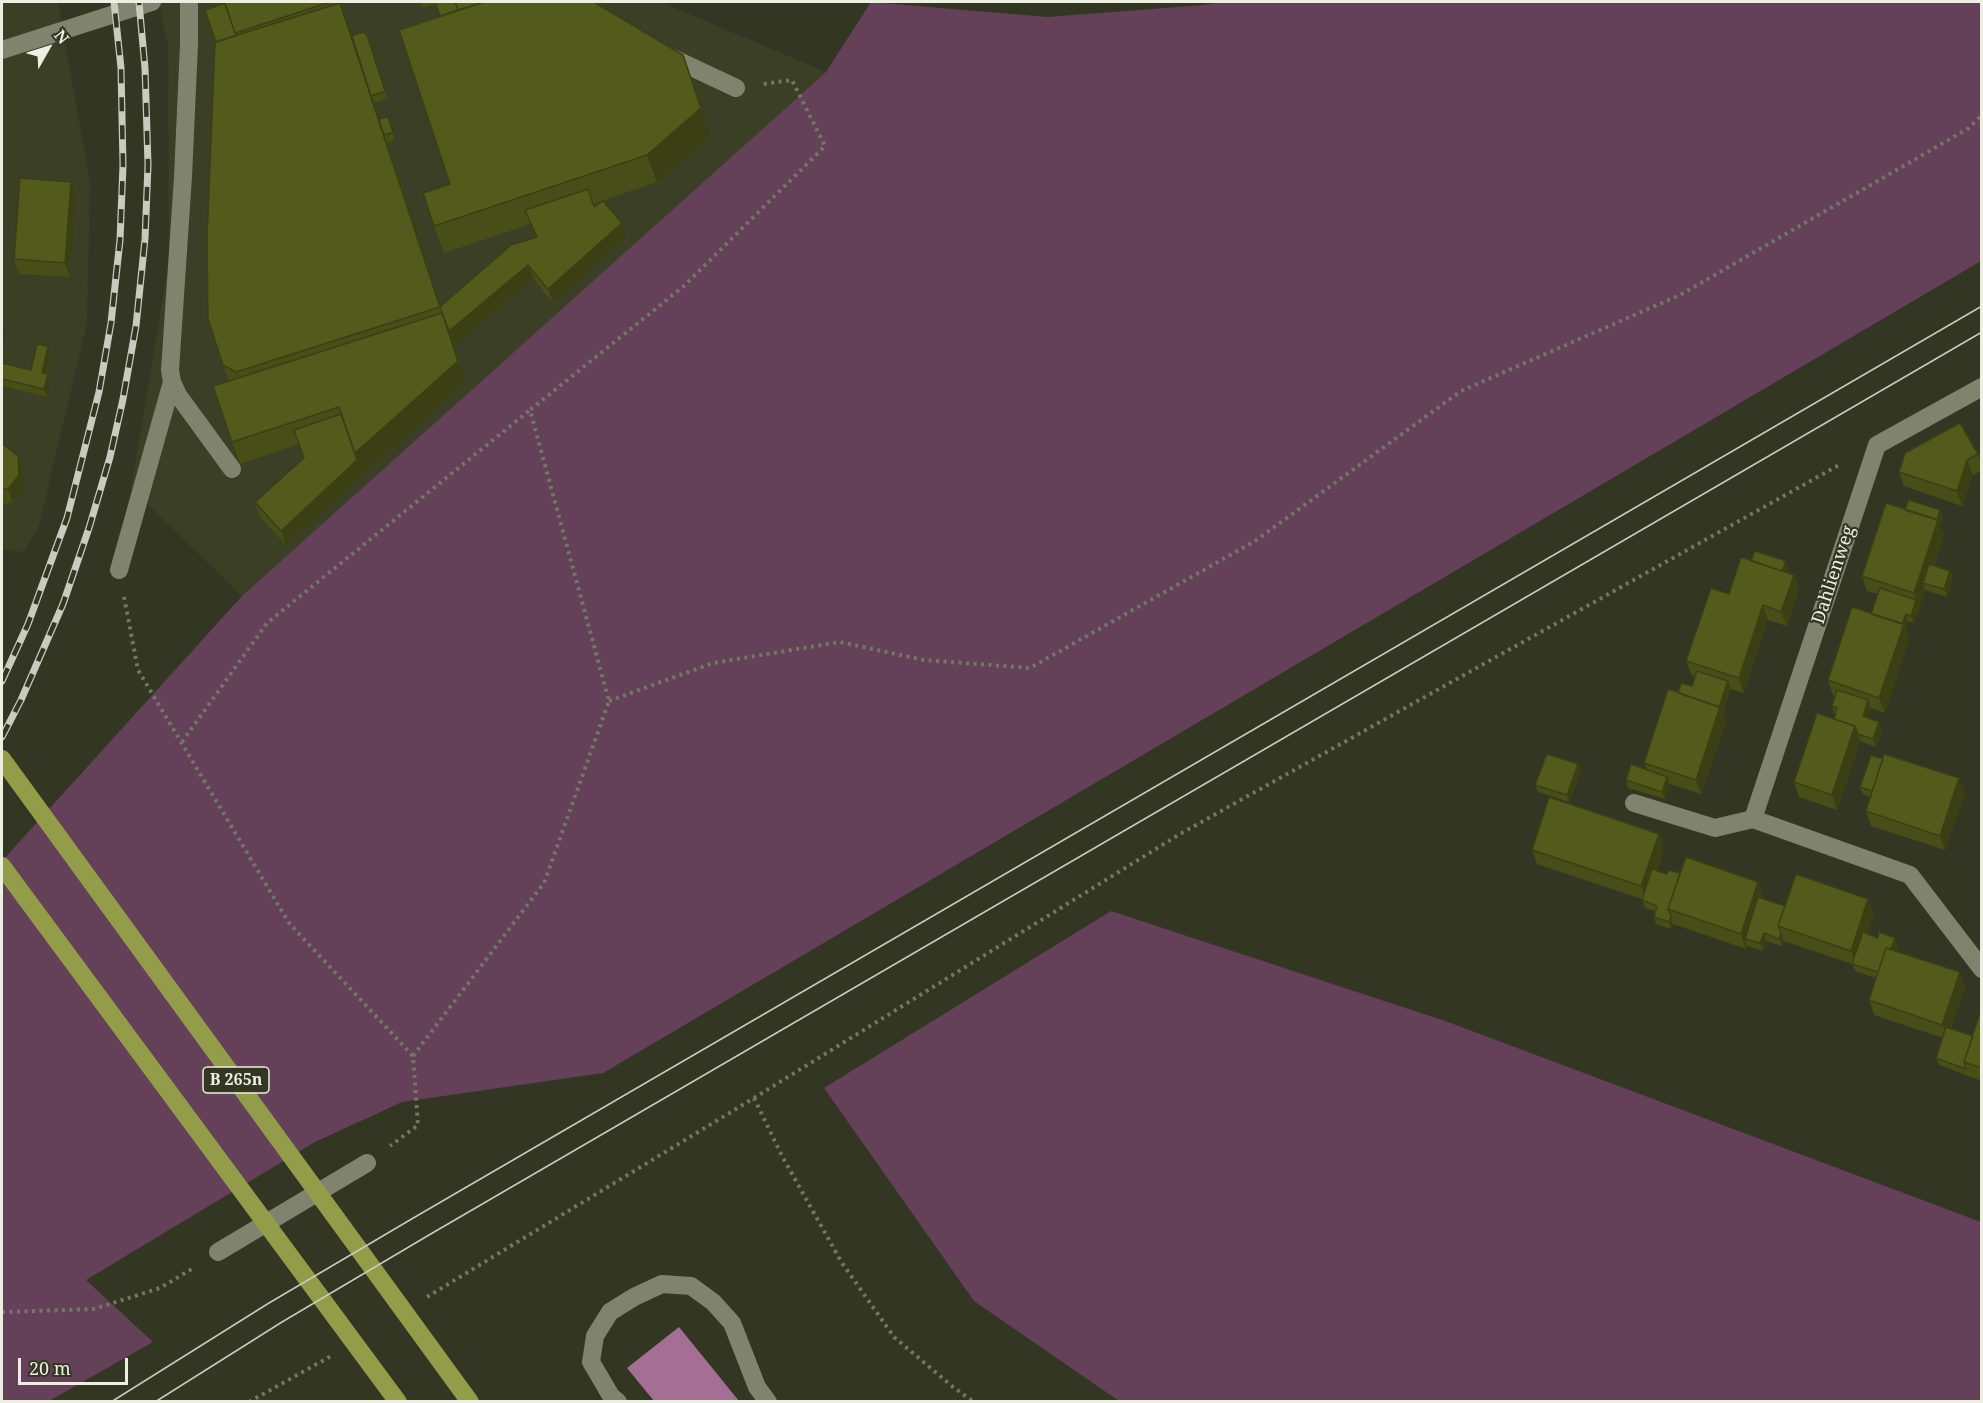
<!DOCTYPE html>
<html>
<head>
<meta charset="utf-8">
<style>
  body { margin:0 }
  #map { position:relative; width:1983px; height:1403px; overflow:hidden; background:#333623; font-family:"Noto Serif",serif }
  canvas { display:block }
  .frame { position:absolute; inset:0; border:3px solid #edefe3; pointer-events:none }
  .north { position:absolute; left:18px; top:18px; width:60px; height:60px; -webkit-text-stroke:4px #333623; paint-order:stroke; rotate:51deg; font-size:16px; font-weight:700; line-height:24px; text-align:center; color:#edefe3 }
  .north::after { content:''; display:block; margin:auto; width:21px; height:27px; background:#edefe3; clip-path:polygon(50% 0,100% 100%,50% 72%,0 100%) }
  .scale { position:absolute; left:18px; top:1358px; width:110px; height:27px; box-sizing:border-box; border:3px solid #edefe3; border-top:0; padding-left:8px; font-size:18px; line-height:21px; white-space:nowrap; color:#edefe3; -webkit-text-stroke:4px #333623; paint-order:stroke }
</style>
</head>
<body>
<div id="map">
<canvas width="1983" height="1403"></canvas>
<div class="frame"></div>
<div class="north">N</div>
<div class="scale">20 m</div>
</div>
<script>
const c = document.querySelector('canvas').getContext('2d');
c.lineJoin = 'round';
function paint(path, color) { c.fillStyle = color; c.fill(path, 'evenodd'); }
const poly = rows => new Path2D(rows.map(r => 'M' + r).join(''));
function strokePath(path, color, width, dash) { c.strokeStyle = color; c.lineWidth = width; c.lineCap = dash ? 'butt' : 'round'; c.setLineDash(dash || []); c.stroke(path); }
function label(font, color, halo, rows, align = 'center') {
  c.font = font + ' "Noto Serif",serif'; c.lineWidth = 4.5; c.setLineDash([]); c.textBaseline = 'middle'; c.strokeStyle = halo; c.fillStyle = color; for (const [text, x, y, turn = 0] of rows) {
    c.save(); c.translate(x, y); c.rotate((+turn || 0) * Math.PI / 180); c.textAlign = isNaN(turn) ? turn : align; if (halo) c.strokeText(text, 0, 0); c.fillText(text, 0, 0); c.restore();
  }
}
paint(poly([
  [2,2,58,2,90,183,87,323,39,526,24,552,2,549],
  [159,2,661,2,826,72,242,596,131,488,169,260,168,46]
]), '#3b3f25');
paint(poly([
  [871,2,1047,17,1204,5,1221,2,1981,2,1981,261,603,1073,402,1102,315,1142,86,1280,153,1342,49,1401,2,1401,2,861,242,596,826,72],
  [1111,911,1448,1022,1981,1222,1981,1401,1119,1401,974,1301,824,1088]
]), '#644159');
paint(poly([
  [679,1327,739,1401,654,1401,627,1368]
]), '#a56f95');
strokePath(poly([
  [124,597,138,670,289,923,413,1056,418,1125,390,1146],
  [609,701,713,663,840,642,924,660,1030,668,1255,541,1461,391,1680,295,1969,128,1982,115],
  [182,742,267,623,530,410],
  [413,1056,544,883,609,701,530,410,684,286,825,146,792,80,763,84],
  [754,1098,782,1156,842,1263,894,1337,953,1387,974,1402],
  [427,1297,754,1098,1180,834,1839,465],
  [2,1312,94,1309,160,1288,195,1267],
  [249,1402,331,1356]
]), '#747666', 4, [3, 4.5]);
strokePath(poly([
  [189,2,189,44,183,177,170,370,172,382,178,395,232,469],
  [2,50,152,2],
  [666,55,736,88],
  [119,570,172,382],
  [1634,803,1715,828,1753,819,1910,875,1982,969],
  [1753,819,1877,445,1982,387],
  [218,1252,367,1163],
  [618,1402,611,1396,591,1362,595,1336,610,1312,634,1297,662,1284,691,1286,713,1302,732,1323,757,1387,768,1402]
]), '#80846e', 18);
strokePath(poly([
  [2,759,470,1402],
  [2,866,398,1402]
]), '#939c49', 18);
strokePath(poly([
  [111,1402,269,1303,415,1217,1982,306],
  [155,1402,282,1322,429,1235,1982,332]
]), '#c8cbbd', 1.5);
const rail = poly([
  [2,681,28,624,67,518,99,392,111,323,120,240,123,165,121,68,114,2],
  [2,737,21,700,63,604,89,528,110,457,123,399,136,326,145,239,148,165,145,68,139,2]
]);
strokePath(rail, '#c8cbbd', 7);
strokePath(rail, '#333623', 4.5, [14]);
paint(poly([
  [224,2,339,2,352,36,367,35,388,98,374,103,379,119,388,117,395,140,387,143,441,306,536,237,531,224,444,253,434,226,450,184,440,16,436,4,423,8,421,2,594,2,683,55,711,136,657,182,593,204,594,207,622,223,627,237,553,303,534,279,454,346,452,341,465,382,363,475,362,474,363,475,286,545,260,517,255,502,304,458,299,444,240,464,232,442,229,381,223,365,216,42,225,3],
  [71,182,76,196,70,277,19,274,14,259],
  [48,346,51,353,46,374,51,382,47,397,2,386,2,363,31,370],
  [2,445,23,471,25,490,13,503,2,504],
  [1978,454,1982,465,1982,470,1973,475,1962,506,1904,486,1899,472],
  [1943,518,1940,525,1944,535,1934,566,1953,578,1947,597,1925,590,1914,623,1908,621,1906,629,1909,639,1885,713,1871,708,1867,718,1882,729,1876,747,1860,741,1837,810,1799,797,1794,782,1834,719,1835,714,1834,713,1832,706,1835,696,1833,695,1828,680,1871,614,1878,594,1867,591,1862,576],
  [1751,561,1789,568,1787,572,1794,575,1799,589,1787,626,1768,620,1744,693,1731,689,1723,713,1726,722,1701,794,1670,784,1665,799,1628,788,1626,780,1647,770,1644,763,1678,693,1692,686,1695,677,1692,676,1686,661],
  [1883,759,1959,778,1965,793,1945,850,1871,826,1866,811,1870,797,1863,794,1860,787],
  [1581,772,1569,802,1538,792,1535,785],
  [1664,848,1657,871,1667,874,1764,897,1763,898,1785,906,1874,913,1867,934,1898,945,1896,951,1960,972,1965,987,1951,1028,1973,1036,1982,1010,1982,1081,1939,1065,1936,1058,1943,1038,1874,1015,1869,1000,1876,978,1855,971,1852,964,1784,941,1782,946,1766,941,1763,951,1747,946,1746,949,1673,924,1671,929,1656,924,1654,917,1655,911,1645,908,1642,899,1537,864,1532,850]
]), '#474e18');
paint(poly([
  [339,2,350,30,449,331,528,265,534,279,454,346,452,341,465,382,363,475,362,474,363,475,286,545,281,531,341,414,442,313],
  [683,55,711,136,657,182,647,155],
  [71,182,76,196,70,277,65,263],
  [622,223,627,237,553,303,548,289],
  [3,328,5,335,2,351,2,332],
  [48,346,51,353,44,380,42,373],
  [48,374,51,382,47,397,44,389],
  [18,456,23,471,25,490,13,503,8,489],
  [1967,460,1973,475,1962,506,1957,491],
  [1940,510,1943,518,1940,525,1944,535,1927,584,1923,583,1925,590,1919,608,1914,593],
  [1786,561,1789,568,1783,584,1780,577],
  [1950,571,1953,578,1947,597,1944,589],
  [1794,575,1799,589,1787,626,1781,612],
  [1916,600,1919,608,1914,623,1911,616],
  [1763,605,1768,620,1744,693,1739,678],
  [1906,614,1908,621,1906,629,1909,639,1885,713,1879,698],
  [1728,681,1731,689,1723,713,1726,722,1701,794,1696,780],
  [1868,700,1871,708,1865,723,1863,716],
  [1879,722,1882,729,1876,747,1873,739],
  [1855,726,1860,740,1837,810,1832,795],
  [1578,764,1581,772,1569,802,1567,795],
  [1667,777,1670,784,1665,799,1662,792],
  [1959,778,1965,793,1945,850,1940,836],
  [1659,834,1664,848,1647,900,1641,886],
  [1758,882,1764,897,1749,940,1745,939,1747,946,1746,949,1741,934],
  [1868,899,1874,913,1856,965,1851,951],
  [1671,916,1673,924,1671,929,1669,922],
  [1764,933,1766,941,1763,951,1760,943],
  [1781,933,1784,941,1782,946,1779,939],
  [1895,938,1898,945,1886,981,1883,974],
  [1960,972,1965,987,1948,1039,1942,1025]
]), '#3a4014');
const building = poly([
  [224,2,330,2,235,33,224,2],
  [435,2,455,2,458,10,440,16,435,2],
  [455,2,484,2,458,10,455,2],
  [484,2,594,2,683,55,701,108,647,155,434,226,423,193,450,184,399,30,484,2],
  [225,3,236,36,216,42,205,10,225,3],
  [340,3,440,307,236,372,223,365,208,319,207,238,215,42,340,3],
  [363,32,367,35,385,91,371,96,352,36,363,32],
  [388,117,393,132,384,135,379,119,388,117],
  [20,178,71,182,65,263,14,259,20,178],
  [588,189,594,207,603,201,622,223,548,289,528,265,449,331,440,307,511,245,537,237,525,210,588,189],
  [442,313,458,361,355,453,339,407,232,442,213,386,442,313],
  [37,344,48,346,42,373,48,374,44,389,2,379,2,363,31,370,37,344],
  [341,414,357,460,281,531,255,502,304,458,294,430,341,414],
  [1960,423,1978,454,1967,460,1957,491,1899,472,1905,453,1960,423],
  [2,445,4,445,18,456,19,475,8,489,2,489,2,445],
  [1909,500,1940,510,1937,520,1905,510,1909,500],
  [1886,503,1938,520,1914,593,1862,576,1886,503],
  [1755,551,1786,561,1782,571,1751,561,1755,551],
  [1741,557,1794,575,1781,612,1763,605,1739,678,1686,661,1711,588,1729,594,1741,557],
  [1929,564,1950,571,1944,589,1923,583,1929,564],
  [1880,588,1916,600,1911,616,1906,614,1902,624,1871,614,1880,588],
  [1852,607,1904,624,1879,698,1828,680,1852,607],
  [1697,671,1728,681,1719,707,1678,693,1681,683,1692,686,1697,671],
  [1668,689,1720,707,1696,780,1644,763,1668,689],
  [1837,690,1868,700,1863,716,1879,722,1873,739,1858,734,1855,726,1834,719,1837,708,1832,706,1837,690],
  [1817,713,1855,726,1832,795,1794,782,1817,713],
  [1547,754,1578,764,1567,795,1535,785,1547,754],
  [1884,754,1959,778,1940,836,1866,811,1884,754],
  [1871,755,1883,759,1872,791,1860,787,1871,755],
  [1631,764,1667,777,1662,792,1626,780,1631,764],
  [1549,797,1659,834,1641,886,1532,850,1549,797],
  [1686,857,1758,882,1741,934,1668,909,1686,857],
  [1652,869,1667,874,1669,870,1680,873,1668,909,1671,916,1669,922,1654,917,1657,906,1642,900,1652,869],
  [1796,874,1868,899,1851,951,1778,926,1796,874],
  [1758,897,1785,906,1778,926,1781,933,1779,939,1764,933,1760,943,1745,939,1758,897],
  [1863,932,1878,938,1879,932,1895,938,1891,949,1886,948,1878,972,1852,964,1863,932],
  [1886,948,1960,972,1942,1025,1869,1000,1886,948],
  [1981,1010,1982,1010,1982,1068,1964,1062,1981,1010],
  [1946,1027,1973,1036,1964,1062,1966,1069,1936,1058,1946,1027]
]);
paint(building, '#535b1c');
strokePath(building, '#3a4014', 1.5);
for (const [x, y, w] of [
  [236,1080,66]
]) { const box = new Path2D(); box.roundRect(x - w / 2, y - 13, w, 26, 4.5); c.fillStyle = '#333623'; c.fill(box); strokePath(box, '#edefe3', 1.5); }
label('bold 16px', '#edefe3', null, [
  ["B 265n",236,1080]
]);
label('18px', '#edefe3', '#333623', [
  ["Dahlienweg",1834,575,-72]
]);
</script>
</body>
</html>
